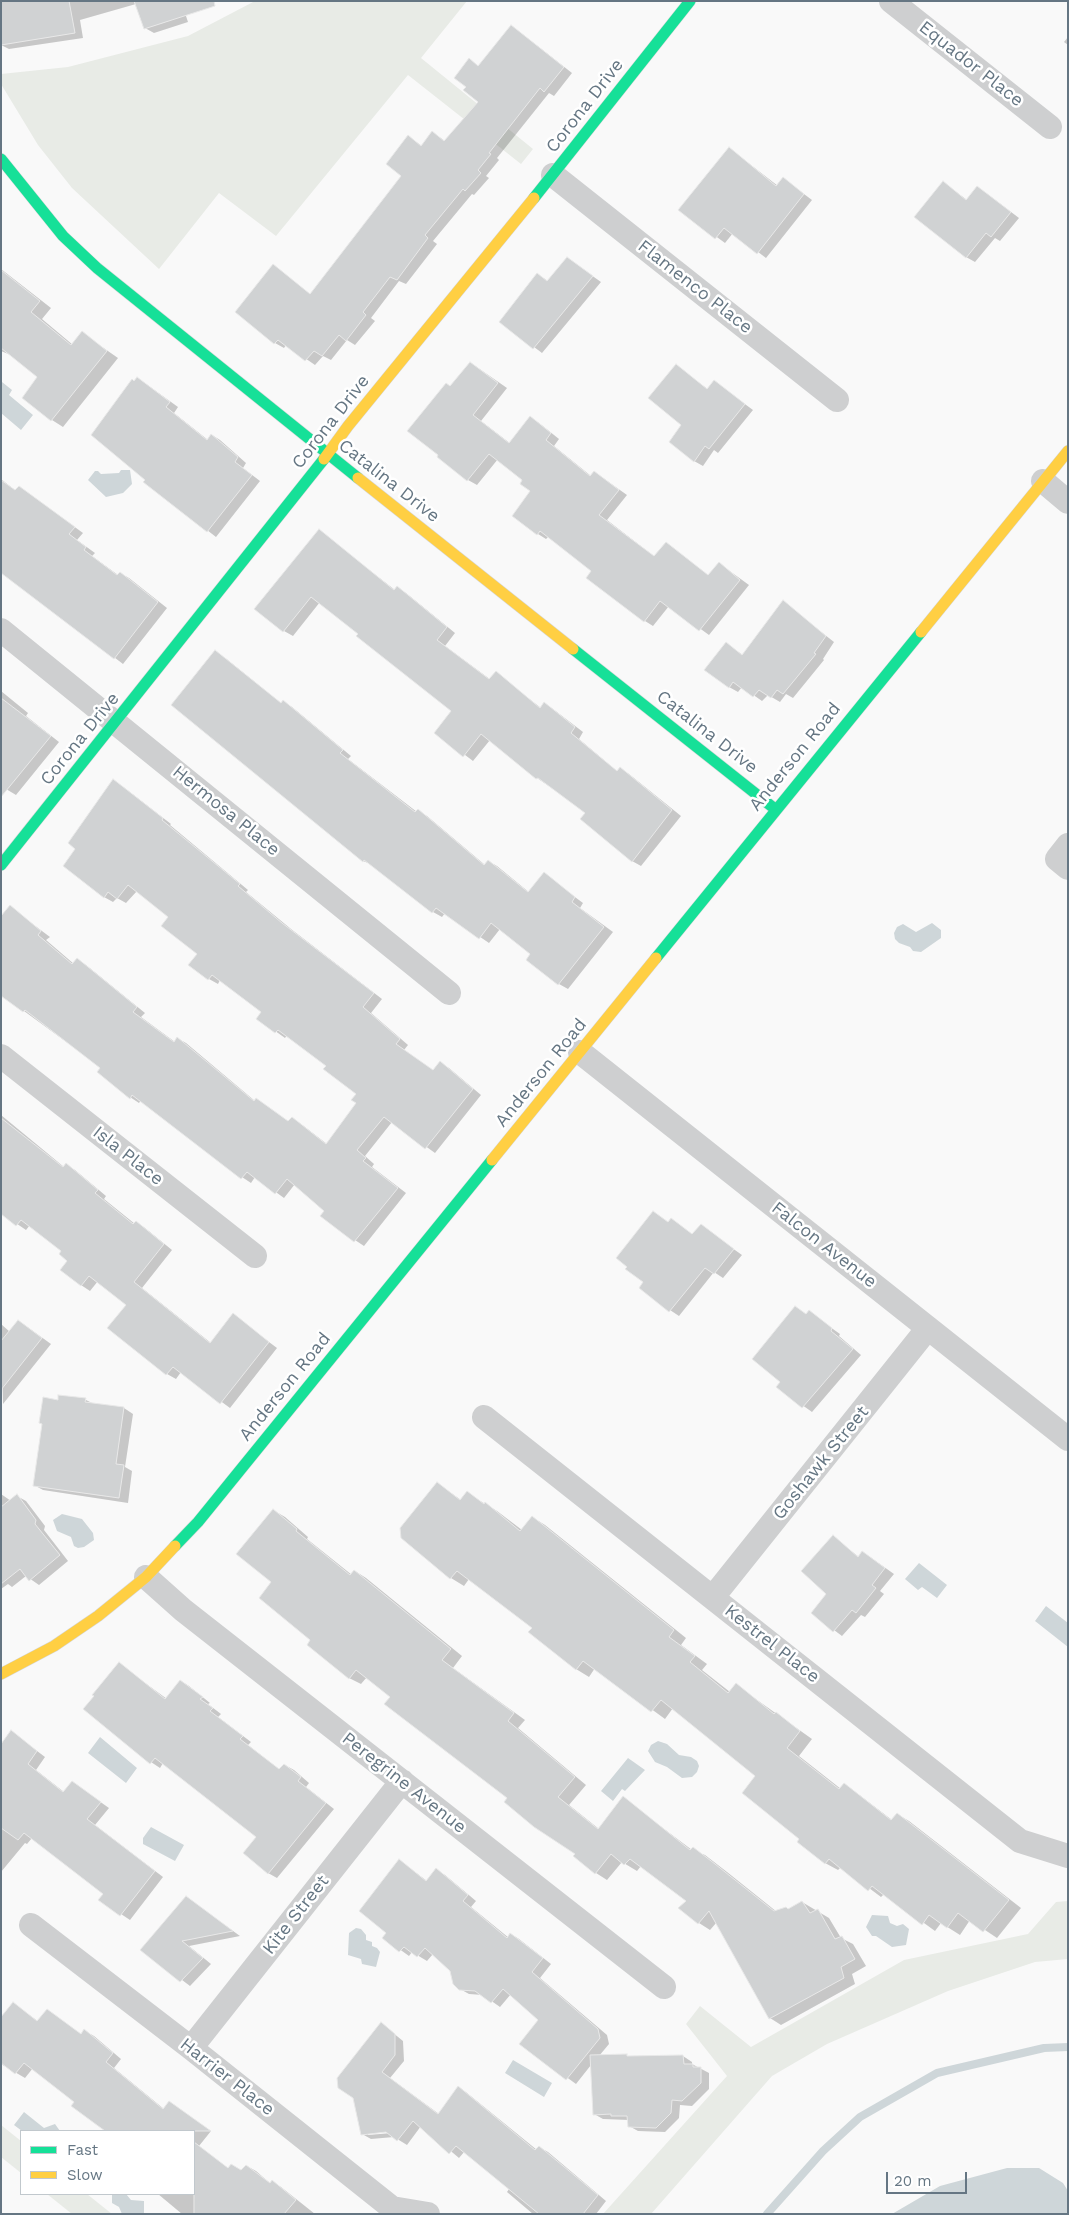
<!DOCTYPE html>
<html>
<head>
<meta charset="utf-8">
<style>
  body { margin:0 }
  #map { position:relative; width:1069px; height:2215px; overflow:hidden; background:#f9f9f9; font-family:"Work Sans",sans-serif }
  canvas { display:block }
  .frame { position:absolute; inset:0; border:2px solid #657683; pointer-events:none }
  .legend { position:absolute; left:20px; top:2130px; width:175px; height:65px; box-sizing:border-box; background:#fff; border:1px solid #c1c8cd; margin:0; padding:6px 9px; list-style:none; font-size:15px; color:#657683 }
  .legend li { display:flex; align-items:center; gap:10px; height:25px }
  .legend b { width:25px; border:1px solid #c1c8cd }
  .scale { position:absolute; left:886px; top:2172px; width:81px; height:22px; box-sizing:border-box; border:2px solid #657683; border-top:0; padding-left:6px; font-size:15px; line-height:18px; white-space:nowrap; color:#657683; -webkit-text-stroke:4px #fff; paint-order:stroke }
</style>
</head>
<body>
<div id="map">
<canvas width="1069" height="2215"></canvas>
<div class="frame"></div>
<ul class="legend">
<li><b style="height:6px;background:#16e098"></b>Fast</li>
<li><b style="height:6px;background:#ffcf43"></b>Slow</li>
</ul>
<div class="scale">20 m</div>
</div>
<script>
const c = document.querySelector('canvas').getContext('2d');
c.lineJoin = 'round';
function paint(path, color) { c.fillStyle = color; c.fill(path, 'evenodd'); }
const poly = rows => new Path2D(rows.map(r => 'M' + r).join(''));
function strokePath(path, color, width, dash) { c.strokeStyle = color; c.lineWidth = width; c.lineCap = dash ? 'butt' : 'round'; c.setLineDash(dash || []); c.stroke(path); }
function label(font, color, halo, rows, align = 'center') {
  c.font = font + ' "Work Sans",sans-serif'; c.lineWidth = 5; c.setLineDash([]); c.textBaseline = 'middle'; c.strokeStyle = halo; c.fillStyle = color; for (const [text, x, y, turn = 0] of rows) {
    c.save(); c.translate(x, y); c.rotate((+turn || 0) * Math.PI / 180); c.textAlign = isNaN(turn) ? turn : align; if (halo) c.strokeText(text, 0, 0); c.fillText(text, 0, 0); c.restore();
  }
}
paint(poly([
  [255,1,467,1,421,58,533,149,521,164,408,75,276,236,219,193,159,269,72,188,38,145,1,84,1,74,68,67,188,36],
  [1068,1901,1068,1959,1035,1962,948,1991,827,2044,772,2076,651,2214,603,2214,727,2076,686,2024,700,2006,751,2047,904,1960,1028,1934,1056,1902],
  [1,2125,21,2141,21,2173,1,2157],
  [47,2194,87,2194,112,2214,72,2214]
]), '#e8ebe6');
paint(poly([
  [2,382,12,390,9,395,33,415,21,430,1,413],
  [121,470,130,470,132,484,123,493,106,497,88,480,95,471,98,471,101,474,119,473],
  [932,923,941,930,941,938,921,952,913,951,910,947,899,943,895,939,894,933,897,927,903,924,916,932],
  [62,1514,82,1519,93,1533,94,1540,84,1547,78,1548,74,1546,71,1537,57,1531,53,1520],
  [919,1563,947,1585,937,1598,922,1587,918,1590,905,1579],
  [1046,1606,1068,1623,1068,1647,1035,1621],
  [100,1737,137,1768,126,1783,88,1753],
  [658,1741,667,1744,679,1755,691,1757,697,1761,699,1766,697,1772,692,1777,682,1778,667,1767,655,1762,648,1751,651,1745],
  [628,1758,645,1770,625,1791,622,1789,613,1801,601,1791],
  [151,1827,184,1845,175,1861,143,1844,143,1838],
  [872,1915,888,1916,890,1923,897,1926,903,1924,909,1929,906,1945,892,1947,876,1936,872,1936,866,1927],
  [356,1928,361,1929,366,1935,366,1940,372,1942,372,1946,377,1948,380,1952,376,1967,362,1964,361,1959,348,1955,349,1933],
  [513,2060,552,2083,544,2097,505,2073],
  [24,2112,44,2128,55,2124,60,2131,22,2131,14,2125],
  [1007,2168,1039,2168,1063,2183,1068,2191,1067,2214,892,2214,940,2186],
  [112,2194,126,2194,131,2200,144,2201,144,2214,122,2214,119,2207,112,2203]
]), '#ced6d9');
paint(poly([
  [1,1,181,1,188,22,154,33,145,28,136,4,80,20,83,38,9,49,1,45],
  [512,26,572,73,554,96,549,93,497,158,499,160,486,176,489,178,474,195,472,194,433,241,437,244,406,284,399,281,371,318,375,321,355,345,347,340,331,360,323,356,315,365,286,345,284,348,275,343,237,311,273,265,311,295,403,176,409,137,422,146,432,132,445,141,480,102,468,87,469,60,479,66],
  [1068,37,1068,45,1064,42],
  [729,148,778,186,784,179,812,200,766,258,733,233,725,243,680,210],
  [943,182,967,200,986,193,1019,218,1000,241,995,238,975,262,966,257],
  [567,258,601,282,542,353,501,322,537,274,548,281],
  [1,269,51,308,42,319,73,345,82,333,118,358,63,427,52,420,39,376,13,356,1,351],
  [471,363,507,388,481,421,511,444,531,418,539,423,559,439,554,446,591,476,603,478,627,495,607,520,655,557,666,543,709,576,720,564,749,585,709,635,669,606,653,626,645,621,592,571,549,536,546,539,538,534,514,515,531,491,524,480,498,459,477,485,468,480,451,388],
  [676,366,709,390,715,382,753,410,718,453,714,450,703,466,694,461,683,425],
  [135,382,146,384,178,407,174,413,208,440,212,435,220,440,246,463,243,468,260,481,216,537,145,482,147,479],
  [1,479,16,491,28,493,83,533,77,540,95,553,92,556,118,575,120,573,129,578,167,608,123,664,1,571],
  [319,531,395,590,397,588,406,593,455,633,445,646,491,680,496,673,541,708,545,704,553,709,583,732,579,739,618,772,620,769,629,774,681,816,641,866,632,861,587,812,537,778,490,740,473,761,436,733,453,711,320,602,293,636,284,631],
  [783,602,834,642,823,659,824,660,793,698,786,694,780,702,768,695,762,701,742,687,738,692,729,687,726,644,743,655],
  [224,657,282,704,283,702,292,707,351,756,348,759,417,812,418,811,427,816,485,865,488,861,497,866,530,893,544,874,583,903,580,908,613,932,568,989,559,984,532,954,500,929,489,943,445,913,442,917,433,912,373,865,363,861],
  [1,691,28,713,26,716,59,742,16,795,1,786],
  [122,786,171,824,170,825,248,890,246,892,291,929,382,999,371,1013,408,1045,404,1050,434,1071,440,1063,449,1068,481,1095,435,1153,392,1122,365,1156,374,1164,372,1167,406,1193,364,1246,355,1240,295,1184,284,1198,255,1177,251,1183,242,1177,141,1100,139,1103,130,1097,102,1068,24,1011,10,907,50,937,46,940,74,964,77,960,86,965,145,1013,141,1017,175,1042,177,1038,186,1043,255,1101,289,1122,292,1118,301,1124,327,1144,358,1103,358,1094,328,1065,287,1035,285,1038,257,1018,263,1012,220,980,218,984,209,979,199,954,170,917,137,891,126,903,117,898,113,902,104,897],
  [1,1115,64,1167,66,1165,75,1170,106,1196,104,1199,135,1224,136,1222,145,1228,172,1250,142,1288,211,1343,233,1315,277,1348,230,1408,181,1372,176,1379,167,1374,109,1328,127,1305,98,1281,90,1291,81,1285,62,1270,69,1261,63,1251,30,1225,26,1230,1,1213],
  [672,1220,693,1235,701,1226,742,1255,723,1278,714,1272,679,1316,670,1310,669,1223],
  [809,1312,840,1334,839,1336,861,1355,812,1412,777,1387,782,1382],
  [19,1321,51,1344,3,1404,1,1324,10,1332],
  [86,1400,94,1404,124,1408,133,1414,125,1467,132,1471,128,1503,43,1490,34,1485,59,1401],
  [437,1483,461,1500,467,1493,497,1511,522,1530,532,1517,545,1525,686,1638,681,1645,707,1664,702,1670,730,1692,736,1685,812,1739,799,1756,841,1789,845,1784,892,1820,897,1814,909,1821,1021,1908,997,1938,970,1920,960,1935,941,1923,935,1931,884,1894,881,1897,841,1867,838,1870,825,1863,801,1839,757,1776,673,1708,665,1719,595,1668,589,1677,576,1669,533,1628,469,1579,464,1586,451,1578,403,1538],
  [1,1494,11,1501,17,1496,26,1501,45,1526,44,1530,68,1561,39,1585,26,1576,12,1587,8,1584,1,1589],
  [273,1510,285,1517,308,1537,307,1539,352,1575,355,1571,366,1578,462,1656,453,1668,525,1720,518,1728,586,1785,569,1805,599,1829,623,1798,692,1850,705,1855,727,1872,777,1912,786,1908,789,1910,802,1902,829,1918,841,1938,853,1944,866,1966,852,1974,855,1984,781,2025,770,2018,717,1922,710,1930,699,1923,687,1901,641,1866,637,1871,622,1862,607,1880,596,1873,575,1856,577,1853,367,1677,361,1684,349,1678,312,1640,273,1582],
  [833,1537,859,1557,863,1552,894,1574,880,1591,884,1594,865,1617,861,1615,842,1636,834,1630,828,1594],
  [119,1664,167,1699,181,1681,189,1686,210,1703,208,1704,221,1714,218,1717,251,1742,248,1745,280,1770,285,1765,294,1770,309,1783,306,1787,334,1809,277,1878,268,1873,257,1837,163,1763,160,1768,151,1762],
  [12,1732,45,1757,36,1770,64,1792,72,1782,109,1808,95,1825,163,1877,130,1920,100,1900,105,1894,32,1838,27,1844,25,1843,1,1872,1,1772],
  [399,1860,427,1881,436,1870,445,1875,476,1901,471,1907,509,1938,511,1934,519,1939,551,1964,540,1978,607,2035,609,2044,599,2056,683,2056,692,2062,692,2064,709,2073,709,2089,692,2106,680,2105,679,2118,665,2132,638,2131,629,2126,629,2120,603,2119,594,2114,591,2065,576,2084,521,2044,540,2020,511,1994,500,2007,483,1995,469,1994,460,1989,452,1970,433,1954,427,1961,412,1952,409,1956,384,1938,387,1932],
  [186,1897,240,1936,189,1946,211,1964,190,1986,141,1949],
  [14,2004,39,2022,47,2010,82,2035,85,2031,94,2036,121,2059,114,2068,164,2109,169,2102,211,2131,199,2146,229,2169,242,2172,247,2166,256,2171,271,2184,272,2182,281,2187,315,2214,182,2214,158,2194,194,2194,194,2131,107,2131,73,2106,76,2102,33,2068,25,2078,1,2064,1,2014,4,2016],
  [382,2024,403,2041,404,2061,390,2078,439,2114,459,2087,467,2093,537,2150,539,2147,548,2152,606,2201,596,2214,533,2214,507,2192,509,2189,465,2151,459,2158,421,2126,407,2145,394,2137,371,2139,362,2134],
  [392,2130,392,2133,368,2135,368,2133]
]), '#0003');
strokePath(poly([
  [767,2214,823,2151,860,2117,937,2073,1044,2048,1068,2047]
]), '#ced6d9', 8);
const building = poly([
  [1,1,69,1,75,33,1,45,1,1],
  [134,1,214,1,215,6,144,29,134,1],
  [511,25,564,67,544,92,540,88,489,153,491,154,478,170,481,173,465,191,463,189,425,235,428,238,397,280,390,277,363,312,366,315,346,341,339,335,322,356,314,351,305,361,278,340,274,344,235,312,273,264,310,294,401,176,386,164,408,135,421,146,432,131,444,141,478,102,463,90,466,87,454,78,469,58,478,66,511,25],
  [729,147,776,186,783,177,804,194,757,254,724,228,715,239,678,210,729,147],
  [943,181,966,200,977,186,1011,212,991,237,986,233,966,258,914,217,943,181],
  [567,257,593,276,533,349,499,322,537,273,547,281,567,257],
  [1,270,40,301,31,312,71,345,82,331,107,351,51,421,22,398,37,377,1,348,1,270],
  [470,362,498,383,473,415,509,443,530,416,551,433,546,440,590,476,594,471,619,490,599,515,654,556,666,542,708,575,719,562,740,580,699,631,660,601,644,622,586,578,591,571,540,531,537,535,512,516,530,491,520,484,522,480,489,454,467,481,437,457,438,455,407,431,446,383,450,386,470,362],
  [676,364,707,389,714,380,745,404,709,449,705,446,694,462,669,442,681,425,648,398,676,364],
  [137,377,170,402,166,407,207,440,211,434,238,457,235,462,252,475,207,532,143,482,145,480,91,435,132,379,134,381,137,377],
  [1,480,15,490,19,486,75,527,69,534,86,547,84,550,117,575,120,572,158,602,114,659,1,573,1,480],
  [319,529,394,590,397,586,447,627,437,640,489,679,496,671,540,708,544,702,575,727,571,733,617,771,620,767,672,810,632,862,580,819,585,813,538,778,536,779,481,734,463,757,434,733,451,711,356,636,358,634,311,597,283,632,254,609,319,529],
  [783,600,826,636,814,653,816,654,783,694,777,690,771,698,759,690,753,697,733,682,729,688,704,670,726,642,742,655,783,600],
  [215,650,281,703,283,700,343,750,340,753,415,812,418,809,484,865,488,860,528,892,544,872,575,897,572,902,604,927,558,985,526,960,530,954,491,923,479,939,436,908,432,913,364,860,363,862,171,705,215,650],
  [1,698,51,736,1,797,1,698],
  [113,779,163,818,162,820,240,884,238,886,282,923,374,993,363,1007,400,1039,396,1044,433,1070,440,1061,473,1089,425,1149,384,1117,357,1150,366,1158,363,1161,398,1188,354,1242,320,1216,324,1211,287,1179,275,1194,247,1172,241,1179,132,1095,130,1099,97,1072,100,1068,25,1010,23,1012,1,996,1,916,10,905,41,931,38,935,72,964,77,958,137,1007,133,1012,174,1042,177,1037,254,1101,256,1098,288,1121,292,1117,326,1144,356,1103,351,1100,356,1094,323,1069,326,1066,278,1030,275,1033,256,1019,261,1012,212,975,208,980,188,965,197,954,161,926,168,917,128,885,117,899,108,892,104,898,63,866,75,849,68,843,113,779],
  [1,1118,63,1167,66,1163,98,1190,95,1193,133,1224,136,1221,164,1244,134,1282,210,1343,233,1313,269,1342,220,1404,173,1367,166,1375,107,1328,126,1305,89,1276,81,1286,60,1270,67,1261,59,1254,61,1251,21,1220,16,1226,1,1214,1,1118],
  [653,1211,668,1222,671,1218,692,1234,701,1224,734,1249,714,1274,705,1268,669,1312,639,1288,643,1282,625,1269,627,1267,616,1258,653,1211],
  [795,1306,806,1314,809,1310,832,1328,831,1331,853,1349,802,1408,776,1387,780,1382,752,1359,795,1306],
  [18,1320,42,1338,1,1390,1,1341,18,1320],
  [58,1395,86,1398,85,1402,124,1407,116,1464,124,1465,119,1498,33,1486,42,1424,39,1423,43,1397,58,1400,58,1395],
  [437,1482,460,1500,467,1491,484,1504,485,1502,520,1531,532,1516,674,1630,669,1637,695,1656,690,1662,728,1693,736,1683,774,1714,776,1712,800,1731,787,1748,839,1789,844,1783,891,1820,897,1813,1009,1900,983,1932,958,1913,947,1928,929,1915,922,1925,872,1886,868,1891,829,1859,825,1864,797,1842,799,1839,742,1793,755,1776,661,1700,651,1712,583,1661,576,1670,528,1632,532,1628,457,1571,450,1579,401,1538,400,1528,437,1482],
  [17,1494,36,1520,35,1524,60,1555,29,1581,20,1569,1,1584,1,1507,17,1494],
  [273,1509,297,1529,296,1531,350,1575,354,1570,451,1649,442,1660,514,1713,508,1721,575,1777,558,1797,598,1829,623,1796,690,1850,693,1847,715,1864,774,1911,786,1907,788,1909,802,1901,810,1913,818,1909,835,1939,842,1936,855,1959,841,1967,844,1978,769,2019,709,1911,698,1924,678,1908,686,1901,630,1859,624,1865,611,1854,595,1874,573,1856,575,1854,534,1827,504,1802,507,1798,384,1704,390,1697,356,1670,349,1679,307,1645,310,1640,259,1598,271,1582,236,1554,273,1509],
  [833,1535,858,1557,862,1551,885,1568,872,1585,876,1588,856,1613,852,1610,833,1632,811,1613,826,1594,801,1571,833,1535],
  [119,1662,165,1699,180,1680,203,1697,200,1699,213,1708,210,1711,243,1736,240,1739,279,1769,284,1764,301,1777,298,1781,326,1803,268,1874,243,1853,256,1837,155,1758,150,1764,83,1709,94,1696,92,1695,119,1662],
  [11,1730,37,1751,28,1764,63,1792,72,1781,101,1802,87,1819,155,1871,120,1916,98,1900,103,1894,24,1833,18,1840,1,1828,1,1744,11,1730],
  [399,1859,426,1881,436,1868,468,1895,463,1901,507,1938,510,1933,543,1958,532,1972,598,2029,600,2038,566,2080,519,2044,538,2020,503,1989,491,2003,475,1991,459,1990,453,1984,450,1971,425,1948,417,1957,404,1947,399,1952,382,1938,386,1933,359,1911,399,1859],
  [186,1896,233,1931,182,1941,203,1958,180,1982,140,1950,186,1896],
  [13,2002,37,2021,47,2009,81,2034,84,2029,113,2053,106,2062,163,2109,169,2101,211,2131,105,2131,71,2106,74,2102,24,2063,15,2074,1,2063,1,2017,13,2002],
  [381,2022,395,2034,395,2055,382,2072,438,2114,458,2086,535,2150,539,2146,598,2195,583,2214,539,2214,456,2146,449,2154,413,2121,397,2141,386,2132,361,2135,353,2098,338,2088,337,2078,381,2022],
  [627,2054,627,2056,683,2055,684,2064,693,2064,693,2067,701,2067,701,2083,682,2101,672,2100,671,2113,656,2128,628,2127,627,2116,611,2116,611,2114,593,2115,590,2055,627,2054],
  [194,2142,228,2168,231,2164,241,2170,246,2165,270,2183,272,2180,296,2200,284,2214,194,2214,194,2142]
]);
paint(building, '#d0d2d3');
strokePath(building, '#e8e8e8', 1);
const fast = poly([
  [1,159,63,236,97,268,358,478],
  [534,198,690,1],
  [573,649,775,809],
  [1,865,324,459],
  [656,958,921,632],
  [175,1546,198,1522,492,1160]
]);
const slow = poly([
  [324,459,348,426,534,198],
  [358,478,573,649],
  [921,632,1068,451],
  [492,1160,656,958],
  [1,1674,54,1646,98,1616,146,1577,175,1546]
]);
strokePath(fast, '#d5d6d7', 12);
strokePath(slow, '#d5d6d7', 12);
strokePath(poly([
  [891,1,1050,127],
  [553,175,837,400],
  [1043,481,1068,502],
  [1,630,449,993],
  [1068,845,1057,859,1068,868],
  [580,1052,1068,1439],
  [1,1056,255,1256],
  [484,1417,1020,1841,1068,1856],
  [146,1577,183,1610,664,1987],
  [713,1597,928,1328],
  [31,1925,191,2048,392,2208,428,2214],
  [191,2048,402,1781]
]), '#cecfd0', 24);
strokePath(fast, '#16e098', 11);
strokePath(slow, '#ffcf43', 11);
label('18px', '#657683', '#fff', [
  ["Equador Place",971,64,38],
  ["Corona Drive",585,106,-52],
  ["Flamenco Place",695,287,38],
  ["Corona Drive",331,422,-52],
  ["Catalina Drive",389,481,38],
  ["Catalina Drive",707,732,38],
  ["Corona Drive",80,739,-51],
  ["Anderson Road",795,757,-51],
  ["Hermosa Place",226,811,39],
  ["Anderson Road",541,1073,-51],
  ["Isla Place",128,1156,38],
  ["Falcon Avenue",824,1245,38],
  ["Anderson Road",285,1387,-51],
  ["Goshawk Street",821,1463,-51],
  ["Kestrel Place",772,1644,38],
  ["Peregrine Avenue",404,1783,38],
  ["Kite Street",296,1915,-52],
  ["Harrier Place",227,2077,38]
]);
</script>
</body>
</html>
